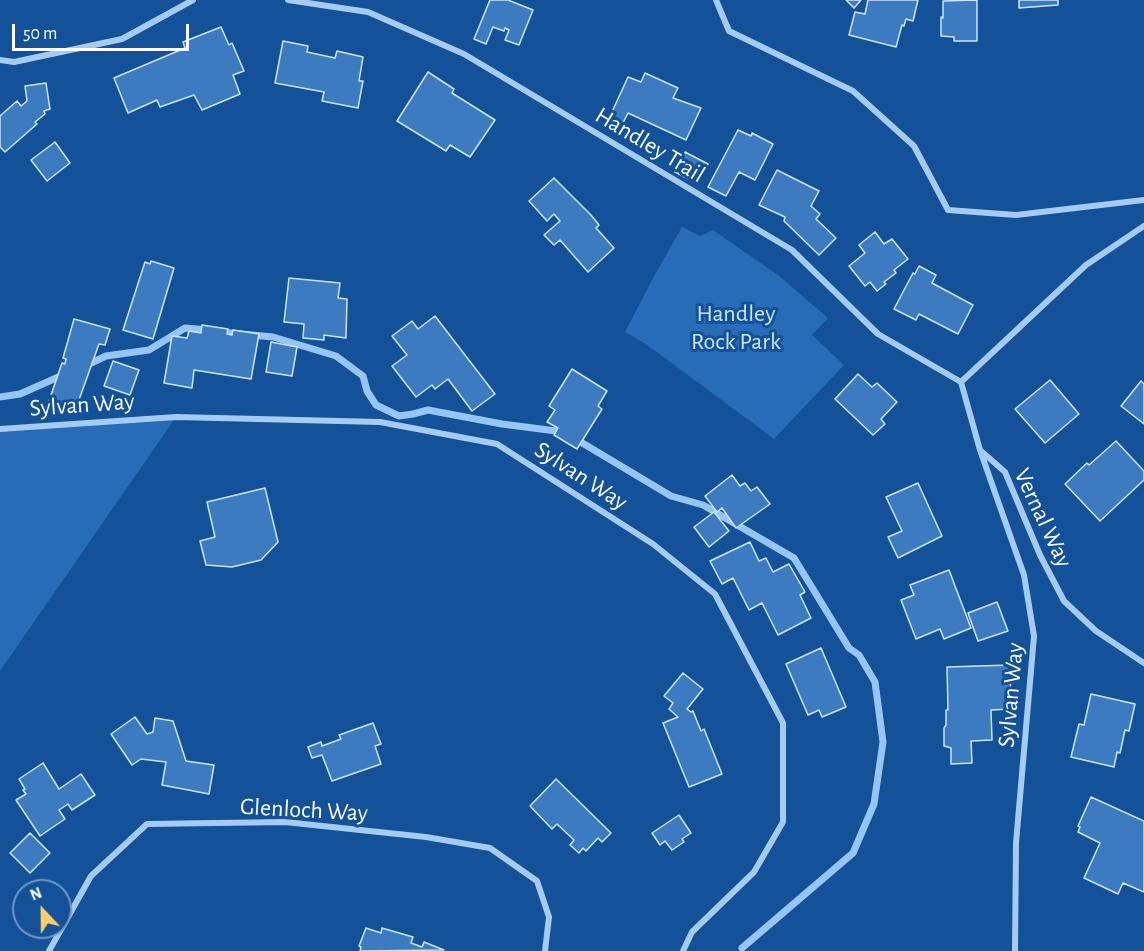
<!DOCTYPE html>
<html>
<head>
<meta charset="utf-8">
<style>
  body { margin:0 }
  #map { position:relative; width:1144px; height:951px; overflow:hidden; background:#135198; font-family:"Alegreya Sans",sans-serif }
  canvas { display:block }
  .north { position:absolute; left:12px; top:879px; width:60px; height:60px; box-sizing:border-box; background:#135198; border:2px solid #7197c1; border-radius:50%; rotate:338deg; font-size:16px; font-weight:700; line-height:24px; text-align:center; color:#fff }
  .north::after { content:''; display:block; margin:auto; width:21px; height:27px; background:#ffce67; clip-path:polygon(50% 0,100% 100%,50% 72%,0 100%) }
  .scale { position:absolute; left:12px; top:24px; width:177px; height:27px; box-sizing:border-box; border:3px solid #fff; border-top:0; padding-left:8px; font-size:18px; line-height:21px; white-space:nowrap; color:#fff; -webkit-text-stroke:4px #135198; paint-order:stroke }
</style>
</head>
<body>
<div id="map">
<canvas width="1144" height="951"></canvas>
<div class="north">N</div>
<div class="scale">50 m</div>
</div>
<script>
const c = document.querySelector('canvas').getContext('2d');
c.lineJoin = 'round';
function paint(path, color) { c.fillStyle = color; c.fill(path, 'evenodd'); }
const poly = rows => new Path2D(rows.map(r => 'M' + r).join(''));
function strokePath(path, color, width, dash) { c.strokeStyle = color; c.lineWidth = width; c.lineCap = dash ? 'butt' : 'round'; c.setLineDash(dash || []); c.stroke(path); }
function label(font, color, halo, rows, align = 'center') {
  c.font = font + ' "Alegreya Sans",sans-serif'; c.lineWidth = 6; c.setLineDash([]); c.textBaseline = 'middle'; c.strokeStyle = halo; c.fillStyle = color; for (const [text, x, y, turn = 0] of rows) {
    c.save(); c.translate(x, y); c.rotate((+turn || 0) * Math.PI / 180); c.textAlign = isNaN(turn) ? turn : align; if (halo) c.strokeText(text, 0, 0); c.fillText(text, 0, 0); c.restore();
  }
}
paint(poly([
  [682,227,700,236,713,230,778,275,828,318,812,335,844,365,774,439,646,344,625,332,653,278],
  [176,417,0,671,0,429]
]), '#266cb6');
strokePath(poly([
  [220,332,273,337,336,356,363,376,367,391,376,405,399,416,413,414,428,410,502,424,564,432],
  [85,366,106,356,149,350,185,328,209,330],
  [0,397,20,394,63,375],
  [574,438,671,496,703,505,794,558,849,648,859,655,875,682,883,742,874,804,853,853,742,948]
]), '#97c6f6', 7);
const building = poly([
  [490,0,508,0,533,10,519,45,505,40,509,30,505,28,504,31,493,27,486,44,474,39,490,0],
  [846,0,861,0,854,8,846,0],
  [868,0,918,0,913,21,906,19,904,26,902,25,896,47,849,35,855,12,865,14,868,0],
  [977,0,977,41,954,41,954,37,941,36,941,17,943,18,943,1,977,0],
  [1019,0,1058,0,1058,5,1019,8,1019,0],
  [221,27,229,45,232,43,244,71,233,75,240,94,202,110,194,95,160,107,157,100,128,113,114,78,185,48,183,42,221,27],
  [283,41,308,46,307,52,335,58,337,51,363,57,359,81,363,81,358,108,322,101,324,92,275,83,283,41],
  [428,72,454,89,452,93,495,120,470,157,450,145,446,151,397,121,428,72],
  [645,73,678,88,673,98,701,108,686,140,628,113,619,131,606,125,628,77,641,82,645,73],
  [46,83,50,109,44,111,45,114,35,122,37,124,5,152,0,147,0,116,17,101,21,106,27,101,25,86,46,83],
  [738,130,751,136,752,133,773,144,755,180,739,172,726,196,708,187,738,130],
  [55,142,70,163,47,181,31,160,55,142],
  [685,152,708,164,698,184,675,172,685,152],
  [777,170,819,191,811,206,820,214,816,219,836,238,819,255,784,221,785,217,759,205,777,170],
  [554,178,591,215,599,225,596,228,614,248,588,272,560,240,554,245,544,235,560,221,554,214,547,221,529,201,554,178],
  [875,232,884,244,892,239,908,259,894,270,896,273,884,282,886,284,877,291,870,282,865,286,849,266,865,253,859,245,875,232],
  [151,261,174,268,153,339,123,330,145,262,150,264,151,261],
  [919,266,936,275,932,283,973,305,958,334,919,314,916,320,894,309,913,273,915,274,919,266],
  [289,278,340,283,338,298,347,299,346,338,324,335,324,340,303,338,304,324,284,322,289,278],
  [435,316,495,394,472,411,448,379,435,389,432,385,416,397,392,366,407,355,392,336,412,321,418,329,435,316],
  [74,319,110,329,105,345,99,344,75,411,48,404,62,363,65,364,66,359,63,358,74,319],
  [202,325,228,329,227,334,232,335,233,330,259,334,251,379,194,370,192,388,164,383,172,336,187,338,189,331,201,333,202,325],
  [271,342,297,347,292,376,266,372,271,342],
  [113,361,139,370,130,395,104,386,113,361],
  [572,369,607,391,598,406,602,409,577,449,554,435,558,428,547,422,555,410,549,406,572,369],
  [858,374,872,387,877,383,897,402,881,419,885,424,873,435,835,399,858,374],
  [1050,380,1079,414,1045,443,1015,409,1050,380],
  [1141,381,1144,384,1144,424,1121,406,1141,381],
  [1116,441,1144,471,1144,480,1100,521,1065,484,1087,463,1089,465,1116,441],
  [732,475,740,486,745,483,751,491,757,487,770,504,736,528,722,508,717,512,705,496,732,475],
  [918,483,942,536,898,558,888,537,902,531,886,497,918,483],
  [265,488,278,542,261,560,232,567,206,565,200,541,215,537,207,502,265,488],
  [714,512,729,531,709,547,694,527,714,512],
  [750,542,759,561,766,558,773,572,789,564,805,592,800,595,811,618,778,635,762,603,749,610,733,578,722,584,710,561,750,542],
  [949,570,971,628,944,639,940,629,916,639,901,600,914,595,910,585,949,570],
  [997,602,1008,631,978,641,968,613,997,602],
  [821,648,846,707,822,717,819,710,808,715,786,664,821,648],
  [1010,665,1011,709,991,710,992,740,971,741,972,763,951,764,951,748,944,746,944,728,946,725,946,710,948,710,947,667,1010,665],
  [683,673,703,689,687,709,691,712,693,711,701,731,704,729,722,774,689,787,663,723,678,717,669,709,673,703,664,696,683,673],
  [1091,694,1135,704,1129,731,1125,730,1120,753,1117,752,1114,767,1071,757,1079,724,1084,725,1091,694],
  [135,717,147,734,153,732,155,718,173,721,186,761,214,765,209,794,162,785,166,762,141,759,132,765,111,734,135,717],
  [373,723,381,744,375,746,381,764,332,781,322,755,312,758,308,747,321,742,322,746,341,739,339,735,373,723],
  [43,763,59,789,81,774,95,795,72,810,68,804,59,810,65,819,40,836,16,800,26,794,23,790,25,789,19,779,43,763],
  [556,779,611,833,602,842,598,838,586,851,583,848,579,853,570,845,574,840,557,824,552,829,530,806,556,779],
  [1091,797,1144,821,1144,892,1123,883,1118,894,1084,878,1100,843,1078,832,1080,827,1078,826,1091,797],
  [679,815,691,833,682,839,684,842,672,850,665,841,660,845,652,833,679,815],
  [30,833,50,853,30,873,10,853,30,833],
  [366,928,381,933,382,928,413,937,411,943,422,947,424,942,444,950,360,951,361,947,359,946,366,928]
]);
paint(building, '#3c7bc0');
strokePath(building, '#cde4fd', 1.5);
strokePath(poly([
  [288,0,368,12,464,54,792,250,878,334,961,382],
  [716,0,729,31,853,91,914,146,948,210,1016,215,1144,200],
  [0,60,14,62,122,39,193,0],
  [0,429,176,417,380,422,497,444,653,544,715,594,783,723,783,822,754,872,692,932,683,951],
  [981,451,1005,472,1040,555,1064,601,1096,631,1144,663],
  [49,951,91,876,147,824,285,822,426,837,490,848,537,881,549,917,545,951],
  [1015,951,1016,843,1034,636,1024,575,980,450,961,382,1086,265,1144,226]
]), '#a5cbf3', 6);
label('24px', '#fff', '#135198', [
  ["Handley Trail",650,145,31],
  ["Sylvan Way",82,405,-4],
  ["Sylvan Way",581,476,33],
  ["Vernal Way",1043,518,65],
  ["Sylvan Way",1011,695,-85],
  ["Glenloch Way",304,810,3]
]);
label('24px', '#cde4fd', '#135198', [
  ["Handley",736,314],
  ["Rock Park",736,342]
]);
</script>
</body>
</html>
